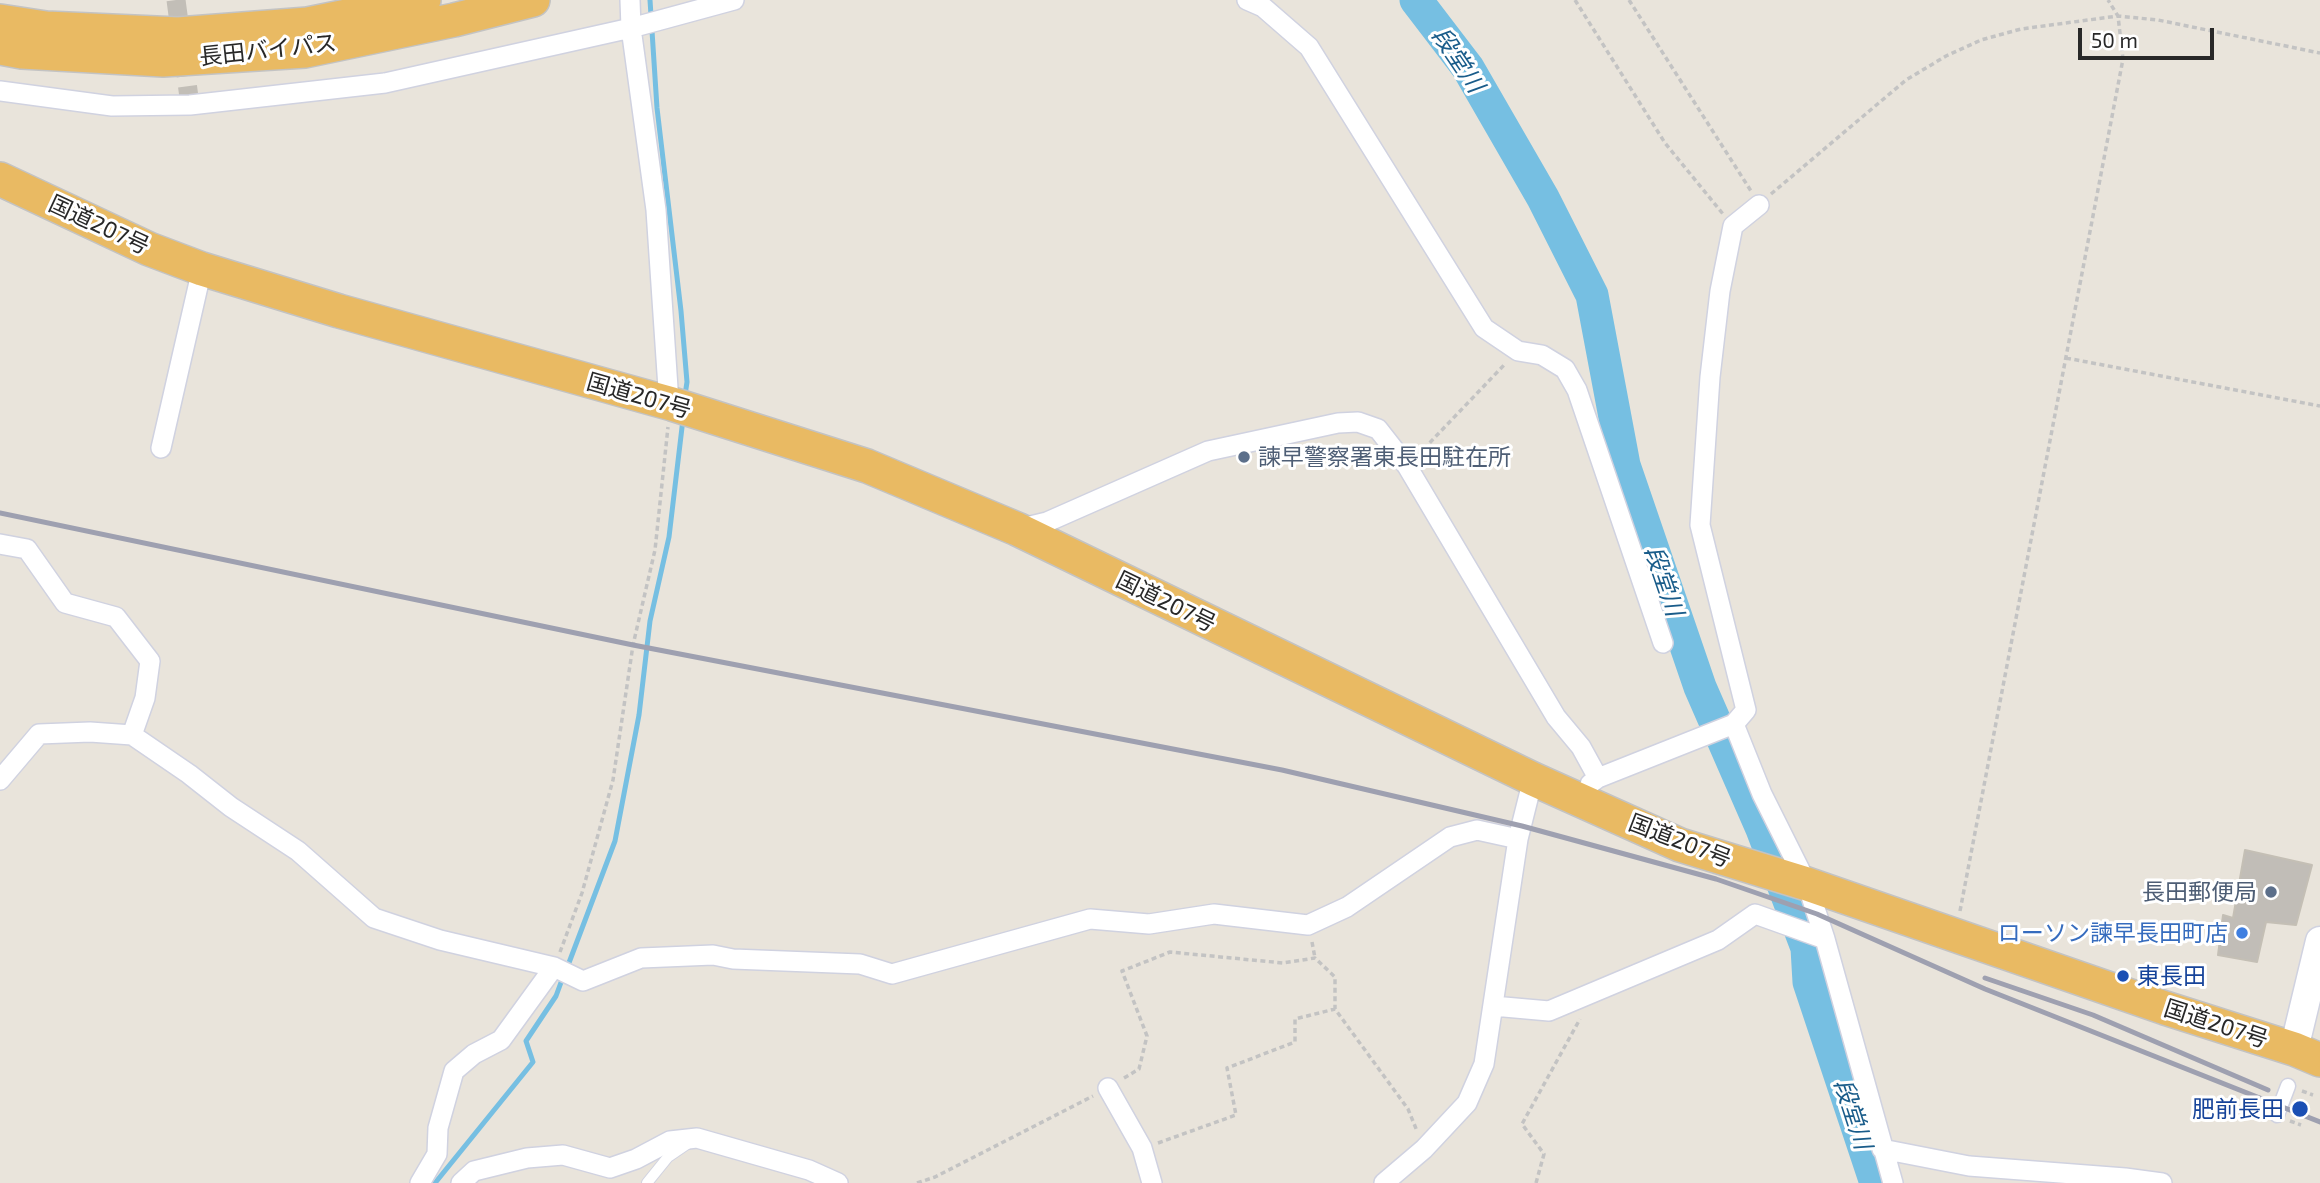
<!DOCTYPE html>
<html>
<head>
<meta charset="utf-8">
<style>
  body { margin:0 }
  #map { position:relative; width:2320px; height:1183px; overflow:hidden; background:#e9e4db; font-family:"Exo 2",sans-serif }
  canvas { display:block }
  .scale { position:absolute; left:2078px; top:28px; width:136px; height:32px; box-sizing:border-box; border:4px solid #282828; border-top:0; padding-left:9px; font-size:21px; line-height:24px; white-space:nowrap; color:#282828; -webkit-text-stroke:5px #fff; paint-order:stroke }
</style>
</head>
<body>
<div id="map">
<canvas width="2320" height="1183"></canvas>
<div class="scale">50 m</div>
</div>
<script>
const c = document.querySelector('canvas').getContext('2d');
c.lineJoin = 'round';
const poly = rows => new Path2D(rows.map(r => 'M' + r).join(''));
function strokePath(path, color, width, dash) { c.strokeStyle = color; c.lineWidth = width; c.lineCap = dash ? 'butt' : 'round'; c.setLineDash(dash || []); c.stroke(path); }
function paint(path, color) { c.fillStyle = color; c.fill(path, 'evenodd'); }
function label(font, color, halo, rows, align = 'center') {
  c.font = font + ' "Exo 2","Noto Sans JP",sans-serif'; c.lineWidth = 6; c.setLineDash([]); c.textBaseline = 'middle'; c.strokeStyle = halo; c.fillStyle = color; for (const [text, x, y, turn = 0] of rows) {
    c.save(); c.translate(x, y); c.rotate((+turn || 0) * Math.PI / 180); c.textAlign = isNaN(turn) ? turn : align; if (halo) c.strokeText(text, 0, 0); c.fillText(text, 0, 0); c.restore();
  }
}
strokePath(poly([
  [650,0,657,108,681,311,687,382,685,395],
  [567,968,615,841,639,715,650,621,669,537,683,419],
  [435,1183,533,1062,526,1041,556,996,563,977]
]), '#76bfe2', 5);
strokePath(poly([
  [1416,0,1468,68,1543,198,1592,295,1624,465,1700,687,1762,829,1807,948,1809,982,1876,1183]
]), '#76bfe2', 33);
const building = poly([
  [2245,850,2312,865,2296,925,2266,922,2257,962,2218,955,2223,915,2233,918,2245,850]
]);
paint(building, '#c1bdb7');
strokePath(building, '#c4bfb5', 2);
strokePath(poly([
  [176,0,190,105]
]), '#c2beb7', 19, [19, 10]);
const service = poly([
  [647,1183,668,1157,690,1142]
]);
const pedestrian = poly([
  [2277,1115,2288,1086]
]);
const minor = poly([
  [630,0,631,28,656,210,669,403],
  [1247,0,1263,7,1309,47,1484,328,1518,351,1542,355,1565,369,1577,390,1663,643],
  [0,91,112,106,190,105,385,83,631,28,734,0],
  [161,448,202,269],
  [1018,529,1047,522,1208,451,1338,423,1358,422,1378,429,1407,466,1556,717,1581,747,1598,778],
  [0,544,27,549,65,603,116,617,150,661,145,698,132,735],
  [1734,724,1762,794,1807,884,1825,939,1893,1183],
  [0,780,39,734,90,732,132,735,189,774,231,807,298,851,374,918,440,940,554,967,583,981,641,958,713,955,733,959,860,964,892,974,1090,919,1149,924,1214,914,1308,925,1347,907,1450,837,1477,830,1518,839],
  [1590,784,1598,778,1734,724,1746,710,1700,525,1710,377,1720,291,1733,226,1759,205],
  [1493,1006,1549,1011,1718,940,1755,914,1825,939],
  [1108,1088,1142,1148,1152,1183],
  [1882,1149,1969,1166,2125,1178,2162,1183],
  [420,1183,437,1154,438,1128,454,1071,474,1054,501,1040,554,967],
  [461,1183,474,1171,527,1158,563,1155,610,1168,636,1159,670,1141,697,1138,809,1170,838,1183],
  [1384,1183,1424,1149,1467,1103,1484,1064,1518,839,1533,779]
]);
const secondary = poly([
  [2294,1049,2320,941]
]);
const trunk = poly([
  [0,21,46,28,178,34,308,24,424,0],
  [0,48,22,52,163,60,305,51,454,20,533,0],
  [0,179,149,249,202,269,339,311,672,404,867,466,1017,529,1533,779,1680,845,1807,884,2165,1008,2294,1049,2320,1060]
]);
strokePath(service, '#d0d2e0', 12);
strokePath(pedestrian, '#d0d2e0', 17);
strokePath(minor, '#d0d2e0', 22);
strokePath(secondary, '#d0d2e0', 31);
strokePath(trunk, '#c3c3c3', 36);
strokePath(poly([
  [1575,0,1665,143,1723,214],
  [1629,0,1751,191],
  [1771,194,1906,80,1946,56,1981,40,2021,29,2118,16,2158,20,2320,53],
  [2066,358,2320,406],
  [1418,455,1505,364],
  [1960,911,2123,59,2118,16,2108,0],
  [1312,942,1315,958],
  [560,952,582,893,613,780,633,645,655,550,668,427],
  [1124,1078,1139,1069,1147,1036,1122,971,1170,952,1283,963,1315,958,1335,977,1335,1009,1408,1109,1417,1131],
  [2302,1091,2313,1095],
  [2290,1121,2301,1125],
  [1158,1143,1236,1115,1227,1068,1295,1042,1295,1019,1335,1009],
  [917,1183,935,1177,1093,1096],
  [1536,1183,1544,1154,1522,1124,1580,1019]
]), '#c3c3c3', 3.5, [5, 3.5]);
strokePath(service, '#fff', 10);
strokePath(pedestrian, '#fff', 14);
strokePath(minor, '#fff', 19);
strokePath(secondary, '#fff', 28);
strokePath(trunk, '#e9ba63', 33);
strokePath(poly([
  [0,513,633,645,1282,770,1522,826,1716,879,1817,914,1985,989,2320,1122],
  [1985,978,2093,1015,2268,1090]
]), '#9ea0b0', 5);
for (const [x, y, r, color] of [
  [1244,457,7,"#5c6f8a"],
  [2271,892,7,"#5c6f8a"],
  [2242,933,7,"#3f7fe0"],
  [2123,976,7,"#1a4fb4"],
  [2300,1109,9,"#1a4fb4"]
]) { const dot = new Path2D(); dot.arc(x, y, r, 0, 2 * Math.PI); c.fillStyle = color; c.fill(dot); strokePath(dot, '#fff', 2.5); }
label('23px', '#282828', '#fff', [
  ["長田バイパス",268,50,-6],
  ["国道207号",99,225,25],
  ["国道207号",639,396,16],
  ["国道207号",1166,602,26],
  ["国道207号",1680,841,21],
  ["国道207号",2216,1024,18]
]);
label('23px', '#4e5e75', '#fff', [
  ["諫早警察署東長田駐在所",1258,457],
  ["長田郵便局",2257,892,"right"]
], 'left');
label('23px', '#366cbe', '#fff', [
  ["ローソン諫早長田町店",2228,933]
], 'right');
label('23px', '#164399', '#fff', [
  ["東長田",2137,976],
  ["肥前長田",2284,1109,"right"]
], 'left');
label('italic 24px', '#195c8a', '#fff', [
  ["段堂川",1458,60,56],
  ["段堂川",1664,581,71],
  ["段堂川",1853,1114,72]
]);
</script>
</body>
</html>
